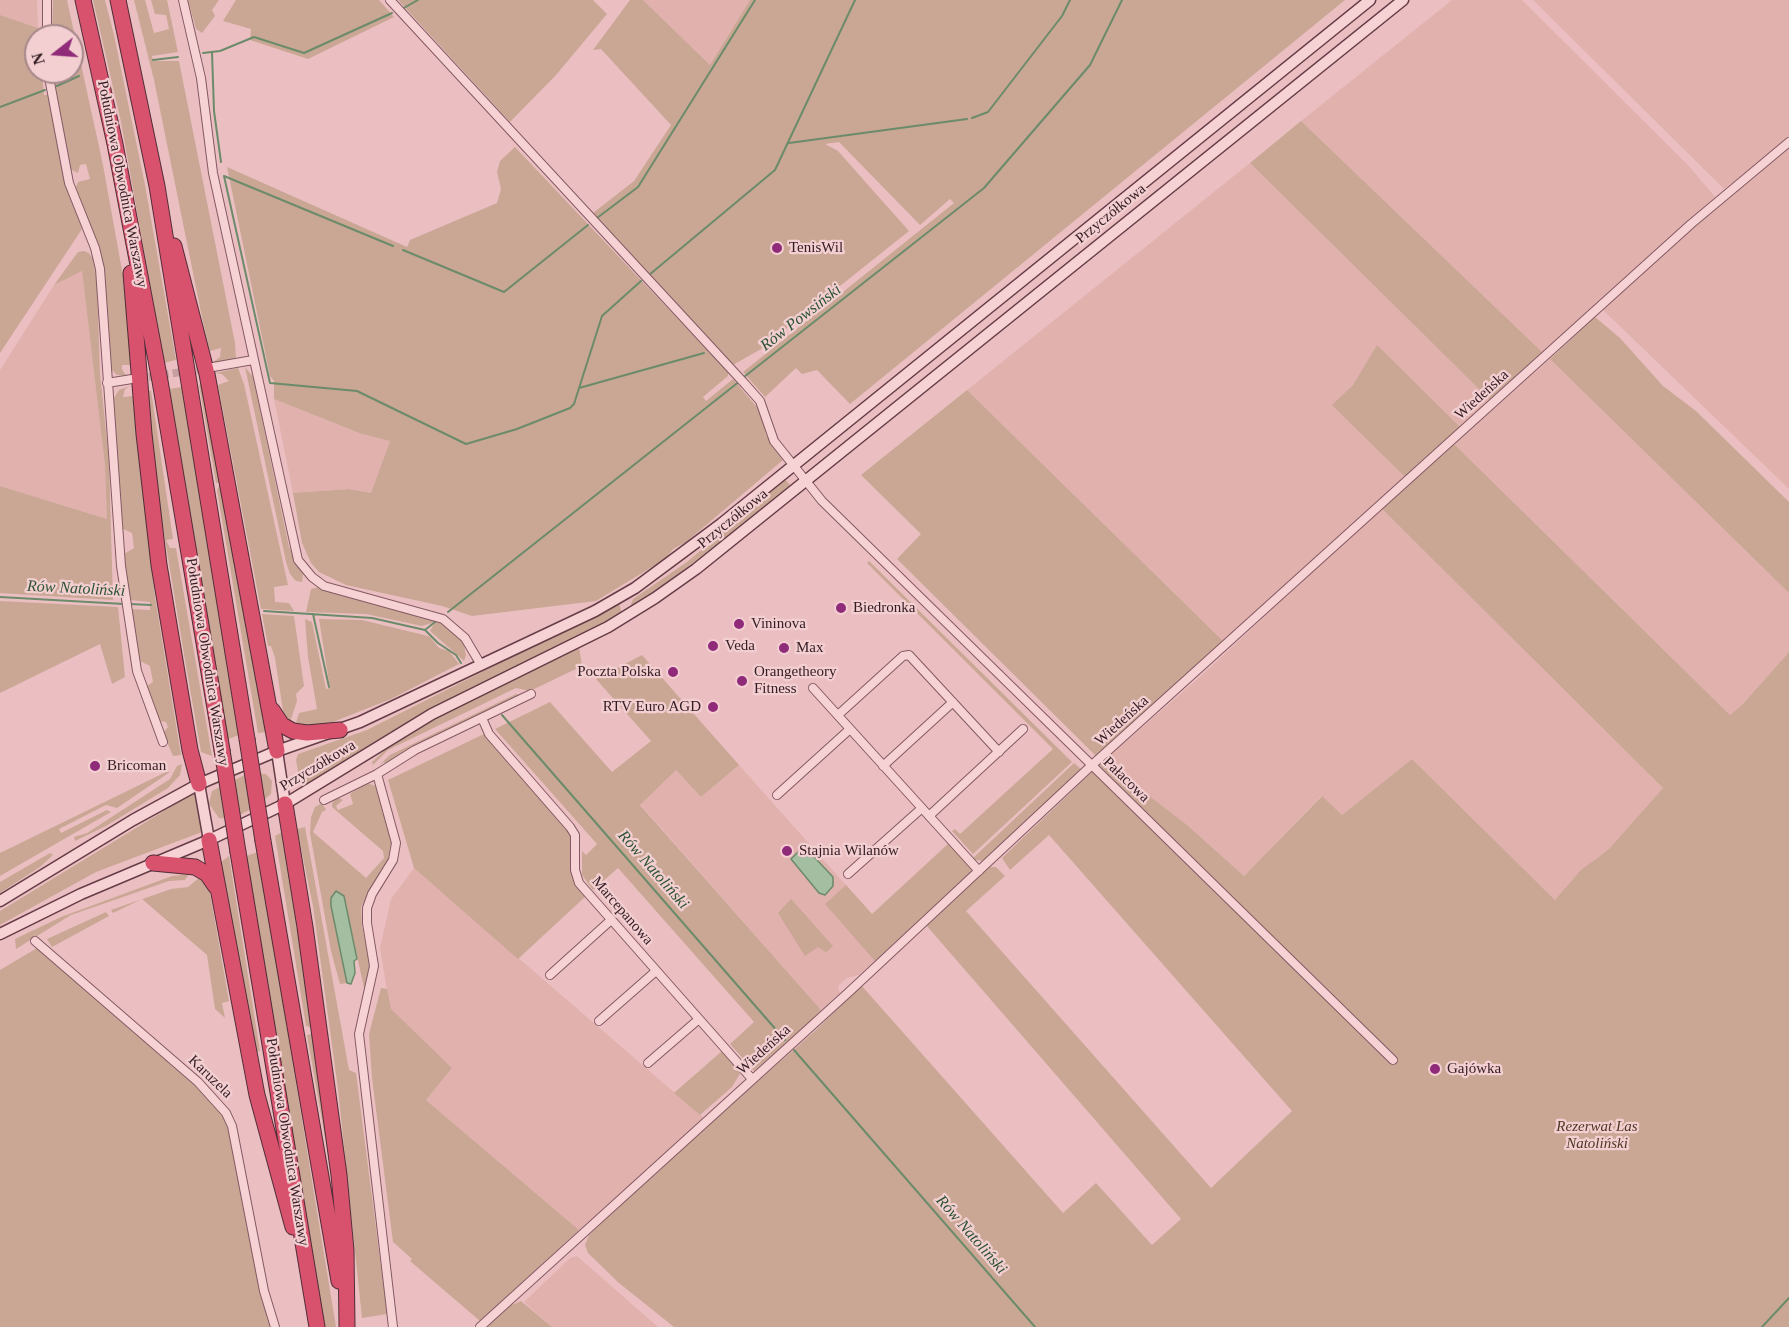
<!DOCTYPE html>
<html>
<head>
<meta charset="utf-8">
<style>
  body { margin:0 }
  #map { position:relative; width:1789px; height:1327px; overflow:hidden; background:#ebbfc2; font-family:Georgia,serif }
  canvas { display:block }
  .north { position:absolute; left:24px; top:24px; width:60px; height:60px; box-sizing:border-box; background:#f3cfd1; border:2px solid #a6878b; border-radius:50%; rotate:253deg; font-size:16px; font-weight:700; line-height:24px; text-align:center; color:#331c23 }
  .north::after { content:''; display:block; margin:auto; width:21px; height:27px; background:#8f2b79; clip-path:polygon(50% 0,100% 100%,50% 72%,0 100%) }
</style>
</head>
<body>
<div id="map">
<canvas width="1789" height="1327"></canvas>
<div class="north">N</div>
</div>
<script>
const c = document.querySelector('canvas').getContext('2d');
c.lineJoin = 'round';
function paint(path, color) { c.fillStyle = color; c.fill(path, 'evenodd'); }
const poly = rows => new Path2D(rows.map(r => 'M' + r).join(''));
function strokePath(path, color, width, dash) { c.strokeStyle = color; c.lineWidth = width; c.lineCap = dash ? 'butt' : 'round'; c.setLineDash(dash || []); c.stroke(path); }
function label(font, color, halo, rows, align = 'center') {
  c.font = font + ' Georgia,serif'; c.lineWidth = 4.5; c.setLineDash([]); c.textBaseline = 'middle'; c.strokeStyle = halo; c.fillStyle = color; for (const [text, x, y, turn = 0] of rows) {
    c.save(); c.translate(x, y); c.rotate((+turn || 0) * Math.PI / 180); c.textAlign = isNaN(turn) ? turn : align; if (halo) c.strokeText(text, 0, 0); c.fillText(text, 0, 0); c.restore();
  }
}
paint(poly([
  [0,0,37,0,38,28,0,15],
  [643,0,750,0,710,65],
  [1452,0,1522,0,1689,166,1715,197,1542,352,1301,121],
  [1533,0,1789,0,1789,139,1724,189],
  [1789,148,1789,489,1603,310,1729,195],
  [1250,163,1490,400,1460,427,1377,346,1353,385,1333,405,1405,477,1224,642,967,390],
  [82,271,105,466,107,519,0,486,0,370,54,285],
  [1550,359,1789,593,1789,652,1741,706,1730,715,1454,444],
  [274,399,362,434,390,441,371,493,349,489,293,493],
  [1381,508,1663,788,1609,849,1595,859,1555,900,1412,759,1342,815,1321,796,1244,876,1187,825,1121,774,1107,758,1202,675],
  [739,765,896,941,859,975,847,978,838,986,840,993,821,1010,640,804,676,770,701,797],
  [414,868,704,1118,579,1230,426,1100,452,1068,390,1009,380,948,391,899],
  [577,1256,658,1327,552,1327,524,1302,570,1258]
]), '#e1b1ad');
paint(poly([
  [53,0,67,0,103,165,127,298,130,365,122,365,122,369,125,374,132,376,117,375,111,369,105,275,93,233,76,187,78,182,90,179,86,164,80,165,78,173,70,169,53,72,72,72,72,36,52,36],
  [93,0,105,0,114,35,145,185,176,360,164,363,121,122],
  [134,0,145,0,154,33,169,29,166,15,155,14,151,0,167,0,178,52,152,56,153,61,179,61,235,343,236,359,212,363,220,357,221,348,210,351,204,327,154,80],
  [188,0,219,0,212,10,215,16,202,33,196,29],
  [236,0,379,0,394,17,308,59,250,40,251,29,223,21],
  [398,0,593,0,607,14,556,75,510,122],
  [630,0,643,0,710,65,750,0,1345,0,850,404,817,370,802,374,796,368,765,397,743,372,954,203,950,199,920,225,839,142,825,144,838,151,909,231,761,349,733,365,593,213,634,181,671,125,601,49,593,50],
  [0,15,38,28,36,72,42,72,44,95,48,95,64,177,82,229,0,353],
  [1301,121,1542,352,1490,400,1250,163],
  [515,147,728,372,728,376,703,397,706,401,733,379,761,412,766,435,783,460,686,542,673,549,665,559,596,601,472,616,442,606,346,585,319,572,311,563,302,543,293,493,349,489,371,493,390,441,362,434,274,399,274,381,270,376,227,167,407,247,410,240,497,203,501,189,497,172,500,161],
  [84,251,89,253,93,259,97,285,100,373,109,461,113,600,0,593,0,486,107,519,105,466,82,271,54,285,78,252],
  [1595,317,1620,338,1663,386,1696,411,1789,502,1789,593,1550,359],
  [1377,345,1460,427,1405,477,1332,405,1353,385],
  [245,367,253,377,289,547,303,574,302,582,296,581,290,574,286,562],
  [238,368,244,384,288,585,274,587,275,602,289,603,294,611,261,609,218,385,229,381,222,374,215,373],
  [203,383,269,732,258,733,217,490,221,482,216,483,199,385],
  [130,386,125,389,123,397,133,396,155,597,181,755,173,756,163,733,168,727,166,722,159,721,147,686,153,682,150,666,140,661,139,657,131,609,150,610,150,602,130,600,124,554,134,548,132,533,121,528,112,401,119,390],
  [182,387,239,735,226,740,169,389],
  [151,390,173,539,166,540,170,548,176,548,212,756,201,752,184,654,159,503,146,393],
  [967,390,1224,642,1097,757,897,559,921,534,861,475],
  [1454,444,1730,715,1741,706,1789,652,1789,1327,674,1327,619,1283,588,1253,585,1245,589,1235,680,1150,816,1030,861,985,1063,1213,1096,1183,1152,1245,1181,1219,926,925,990,867,996,867,1005,876,966,911,1211,1188,1292,1111,1049,835,1010,870,1002,858,1093,771,1393,1065,1397,1060,1098,766,1107,758,1121,774,1187,825,1244,876,1322,796,1342,815,1412,759,1555,900,1581,870,1609,849,1663,788,1381,508],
  [785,479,790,485,732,533,652,594,633,606,631,604,633,599,687,562],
  [869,561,1072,762,973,854,952,831,955,829,960,834,1053,749,867,563],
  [319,587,442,623,458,636,464,645,466,655,464,661,430,631,435,622,422,626,366,614,306,612,311,589],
  [0,601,118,607,125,677,112,684,100,644,0,693],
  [619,603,622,614,425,712,304,788,300,782,296,760,298,754,367,730],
  [262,614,294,616,304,686,296,694,297,701,290,722,283,711,275,658,271,646,268,646],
  [305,619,312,622,326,689,330,688,319,619,362,620,424,635,430,637,439,648,449,651,459,664,391,699,328,724,298,726,296,723,299,713,317,709,308,657],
  [579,647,582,666,530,691,516,688,388,750,373,765,372,762,387,748,441,715],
  [642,655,739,765,701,797,676,770,640,805,821,1010,807,1025,754,1071,730,1044,754,1022,618,868,593,890,582,875,582,851,586,855,597,844,495,729,550,702,612,772,651,741,596,679],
  [516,694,522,695,386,765,384,762,379,765,390,755],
  [484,734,571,834,573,878,586,896,518,959,414,868,388,780],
  [1074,763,1082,770,984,861,975,860,973,858],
  [182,764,180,775,168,788,106,826,75,841,74,837,87,833,170,779,177,766],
  [166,772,170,772,117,808,106,805,59,829,61,833,107,810,111,812,0,876,0,853],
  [249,773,266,774,272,781,271,794,257,806,232,819,219,818,209,804,212,791],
  [367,783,378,787,392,840,388,860,361,907,362,926,370,963,369,977,364,988,344,896,331,906,346,966,347,983,340,984,331,951,310,833,311,817,315,807,322,803,326,810,322,812,313,832,366,878,384,858,383,851,332,807,332,803,337,797,343,800,336,806,338,810,353,804,350,794],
  [195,792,202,832,96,872,0,925,0,911],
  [305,827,349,1070,356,1073,387,1314,362,1318,338,1089,313,906,297,829],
  [282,832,314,1024,334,1172,331,1172,307,1035,314,1033,312,1028,306,1026,275,836],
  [949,843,972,869,971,873,875,961,825,904,846,885,872,914],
  [258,852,336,1327,325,1327,246,856],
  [50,853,53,855,40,867,0,893,0,882],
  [229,856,260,1051,254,1052,220,863],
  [189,874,185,880,169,881,71,915,16,949,15,939,61,917,172,876],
  [200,877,210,893,229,1001,222,1003,225,1018,215,1009,207,955,142,899,113,913,111,910,171,889,188,887],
  [791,899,792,900,833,946,826,952,818,947,805,956,778,913],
  [106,912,109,916,52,947,47,939],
  [37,948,218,1106,226,1122,231,1141,245,1217,270,1327,0,1327,0,970],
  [381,988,387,989,391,1009,452,1068,426,1100,579,1230,480,1321,410,1261,412,1259,393,1242,372,1078,369,1034],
  [722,1051,741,1072,732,1087,700,1115,674,1093],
  [521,1301,552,1327,487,1327,510,1306]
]), '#c9a794');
const water = poly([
  [804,846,833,877,833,886,825,895,819,893,791,859,804,846],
  [336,891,344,896,357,959,354,961,355,973,351,984,347,983,331,906,331,898,336,891]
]);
paint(water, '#a4bea2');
strokePath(water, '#6b8b6a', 1.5);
strokePath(poly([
  [402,9,418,0],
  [212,52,214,111,221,162],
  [203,53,220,51,254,37,304,53,392,13],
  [153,60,178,57],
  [57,86,79,76],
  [0,107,45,90],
  [972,118,988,112,1062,16,1070,0],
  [789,143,967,119],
  [224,176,270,383,357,391,466,444,517,429,570,408,574,404,602,316,641,281],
  [224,176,393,246],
  [597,218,638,187,755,0],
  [403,250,504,292,588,225],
  [649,275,775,170,855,0],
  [744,377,984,188,1090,65,1122,0],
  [579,388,704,353],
  [0,597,124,604],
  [129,604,151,605],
  [264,611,372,618,425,630,438,643,456,655,461,663],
  [448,612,740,381],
  [313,614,329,687],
  [425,630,435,622],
  [502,715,785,1040],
  [794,1050,1035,1327],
  [1762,1327,1789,1298]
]), '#6b8b6a', 2);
strokePath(poly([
  [137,379,207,368]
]), '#c69ea2', 8, [8, 4]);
const minor = poly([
  [183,0,201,78,213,173,298,560,312,577,324,586,443,619,465,638,481,665],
  [390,0,745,384,760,401,774,441,822,501,1393,1060],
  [47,36,47,0],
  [48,72,69,183,95,248,100,269,121,566,137,671,163,742],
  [213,367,253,360],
  [107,383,132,379],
  [813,688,979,871],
  [838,715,903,656,909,655,999,752],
  [482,718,489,734,570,827,575,835,575,870,579,883,752,1079],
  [883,766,953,702],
  [377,774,396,843,393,860,372,894,367,908,367,923,374,966,359,1034,393,1327],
  [777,795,850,729],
  [324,800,377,774,415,750,531,694],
  [929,816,1023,729],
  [848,874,922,808],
  [35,941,198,1082,226,1113,232,1126,264,1291,275,1327],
  [550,975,611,920],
  [599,1021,656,971],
  [648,1063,699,1019],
  [480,1327,850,991,1092,765,1691,224,1789,142]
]);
const secondary = poly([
  [277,751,285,804],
  [199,784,209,840],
  [0,901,133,820,199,784,277,751,360,722,595,611,635,588,721,524,1370,0],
  [0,934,81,894,209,840,285,804,432,714,608,627,655,598,696,569,1403,0]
]);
const motorway = poly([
  [83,0,115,144,160,381,222,750],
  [118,0,157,186,247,739],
  [174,246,207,374,277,751],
  [131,273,144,434,159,565,190,750,199,784],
  [272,710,282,725,293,731,307,733,340,730],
  [285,804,305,927,339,1175,346,1250,347,1326],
  [209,840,257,1095,293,1227],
  [263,841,339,1281],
  [238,852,317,1327],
  [153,863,195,867,207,874,216,887]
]);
strokePath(minor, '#835963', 10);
strokePath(secondary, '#653c47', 13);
strokePath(motorway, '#512d38', 17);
strokePath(minor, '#f7d2d4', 8);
strokePath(secondary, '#f7d2d4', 10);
strokePath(motorway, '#d8526e', 15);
const motorwayBridge = poly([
  [247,739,263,841],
  [222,750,238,852]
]);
strokePath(motorwayBridge, '#512d38', 17, []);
strokePath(motorwayBridge, '#d8526e', 15);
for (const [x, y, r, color] of [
  [777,248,6,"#8f2b79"],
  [841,608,6,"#8f2b79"],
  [739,624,6,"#8f2b79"],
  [713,646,6,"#8f2b79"],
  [784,648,6,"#8f2b79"],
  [673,672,6,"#8f2b79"],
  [742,681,6,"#8f2b79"],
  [713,707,6,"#8f2b79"],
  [95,766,6,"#8f2b79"],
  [787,851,6,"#8f2b79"],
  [1435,1069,6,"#8f2b79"]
]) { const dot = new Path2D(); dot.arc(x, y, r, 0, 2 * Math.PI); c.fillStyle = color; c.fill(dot); strokePath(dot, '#f3cfd1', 2); }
label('15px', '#331c23', '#f3cfd1', [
  ["Południowa Obwodnica Warszawy",122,184,79],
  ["Przyczółkowa",1111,214,-39],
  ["Wiedeńska",1482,395,-42],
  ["Przyczółkowa",733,519,-39],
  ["Południowa Obwodnica Warszawy",207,662,81],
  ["Wiedeńska",1122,721,-42],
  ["Przyczółkowa",318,766,-31],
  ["Pałacowa",1126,780,44],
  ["Marcepanowa",622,911,49],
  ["Wiedeńska",764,1050,-42],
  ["Karuzela",210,1077,44],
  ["Południowa Obwodnica Warszawy",287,1142,81]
]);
label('15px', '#331c23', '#f3cfd1', [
  ["TenisWil",789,248],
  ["Biedronka",853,608],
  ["Vininova",751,624],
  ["Veda",725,646],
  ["Max",796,648],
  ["Poczta Polska",661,672,"right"],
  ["Orangetheory",754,672],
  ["Fitness",754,689],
  ["RTV Euro AGD",701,707,"right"],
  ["Bricoman",107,766],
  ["Stajnia Wilanów",799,851],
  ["Gajówka",1447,1069]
], 'left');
label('italic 15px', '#4f3924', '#f3cfd1', [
  ["Rezerwat Las",1597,1127],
  ["Natoliński",1597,1144]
]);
label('italic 16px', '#2c5333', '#f3cfd1', [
  ["Rów Powsiński",801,318,-38],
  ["Rów Natoliński",76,589,3],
  ["Rów Natoliński",653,870,49],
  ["Rów Natoliński",971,1235,49]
]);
</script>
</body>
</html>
